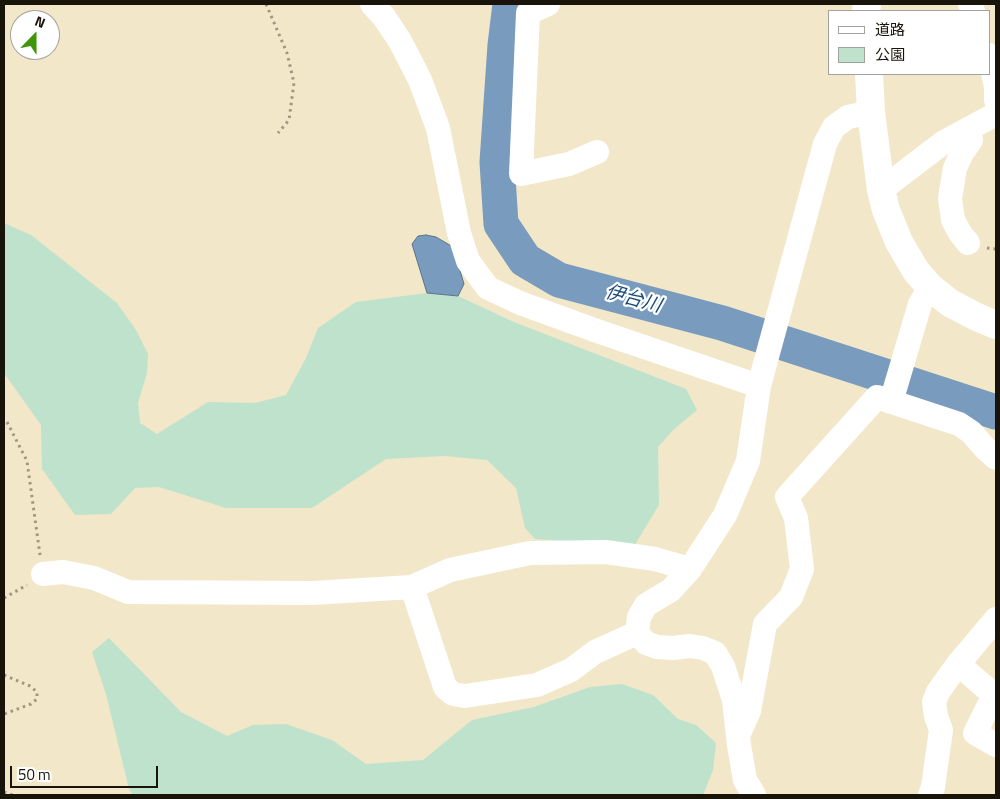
<!DOCTYPE html>
<html>
<head>
<meta charset="utf-8">
<style>
  body { margin:0 }
  #map { position:relative; width:1000px; height:799px; overflow:hidden; background:#f2e7c9; font-family:"Titillium Web","Noto Sans JP",sans-serif }
  canvas { display:block }
  .frame { position:absolute; inset:0; border:5px solid #18140a; pointer-events:none }
  .legend { position:absolute; left:828px; top:10px; width:162px; height:65px; box-sizing:border-box; background:#fff; border:1px solid #a3a19d; margin:0; padding:6px 9px; list-style:none; font-size:15px; color:#18140a }
  .legend li { display:flex; align-items:center; gap:10px; height:25px }
  .legend b { width:25px; border:1px solid #a3a19d }
  .north { position:absolute; left:10px; top:10px; width:50px; height:50px; box-sizing:border-box; background:#fff; border:1px solid #a3a19d; border-radius:50%; rotate:22deg; font-size:14px; font-weight:700; line-height:20px; text-align:center; color:#18140a }
  .north::after { content:''; display:block; margin:auto; width:18px; height:22px; background:#40960a; clip-path:polygon(50% 0,100% 100%,50% 72%,0 100%) }
  .scale { position:absolute; left:10px; top:766px; width:148px; height:22px; box-sizing:border-box; border:2px solid #18140a; border-top:0; padding-left:6px; font-size:15px; line-height:18px; white-space:nowrap; color:#18140a; -webkit-text-stroke:4px #fff; paint-order:stroke }
</style>
</head>
<body>
<div id="map">
<canvas width="1000" height="799"></canvas>
<div class="frame"></div>
<ul class="legend">
<li><b style="height:6px;background:#fff"></b>道路</li>
<li><b style="height:14px;background:#bee2cc"></b>公園</li>
</ul>
<div class="north">N</div>
<div class="scale">50 m</div>
</div>
<script>
const c = document.querySelector('canvas').getContext('2d');
c.lineJoin = 'round';
function paint(path, color) { c.fillStyle = color; c.fill(path, 'evenodd'); }
const poly = rows => new Path2D(rows.map(r => 'M' + r).join(''));
function strokePath(path, color, width, dash) { c.strokeStyle = color; c.lineWidth = width; c.lineCap = dash ? 'butt' : 'round'; c.setLineDash(dash || []); c.stroke(path); }
function label(font, color, halo, rows, align = 'center') {
  c.font = font + ' "Titillium Web","Noto Sans JP",sans-serif'; c.lineWidth = 4.5; c.setLineDash([]); c.textBaseline = 'middle'; c.strokeStyle = halo; c.fillStyle = color; for (const [text, x, y, turn = 0] of rows) {
    c.save(); c.translate(x, y); c.rotate((+turn || 0) * Math.PI / 180); c.textAlign = isNaN(turn) ? turn : align; if (halo) c.strokeText(text, 0, 0); c.fillText(text, 0, 0); c.restore();
  }
}
paint(poly([
  [4,223,31,235,117,303,136,330,148,354,147,373,138,403,140,423,157,434,208,402,255,403,286,395,306,358,318,328,356,302,427,293,458,296,514,322,686,389,697,410,673,430,658,447,659,505,634,546,535,539,525,528,516,488,487,460,445,456,386,459,312,508,226,508,159,487,135,488,111,514,75,515,42,469,41,425,4,373],
  [109,638,181,712,227,736,253,725,286,724,332,740,366,764,423,760,472,720,534,707,590,687,622,684,653,695,678,719,696,725,716,743,713,770,703,795,133,795,129,789,106,694,92,652]
]), '#bee2cc');
const water = poly([
  [426,235,436,237,453,247,464,284,458,296,427,293,412,244,418,236,426,235]
]);
paint(water, '#799bbe');
strokePath(water, '#5c7288', 1);
strokePath(poly([
  [510,4,505,45,497,162,501,224,525,260,559,280,722,323,996,412]
]), '#799bbe', 35);
strokePath(poly([
  [266,4,287,53,294,83,289,120,278,133],
  [987,248,996,249],
  [7,422,27,461,40,555],
  [4,598,27,585],
  [4,675,30,686,37,692,37,699,31,704,4,714],
  [4,792,13,795]
]), '#a09781', 3, [2.5, 4]);
strokePath(poly([
  [372,4,384,17,400,41,420,80,438,128,459,233,468,261,488,288,520,303,600,332,759,386],
  [548,4,528,13,521,174,569,164,597,152],
  [970,4,973,11],
  [989,55,996,87,996,100],
  [881,190,944,142,996,114],
  [968,243,960,233,953,220,950,198,955,168,962,153,971,140,970,128],
  [891,402,920,304,930,287],
  [43,574,63,572,94,578,128,592,312,593,412,587,450,570,530,553,606,552,655,559,690,569],
  [412,587,445,687,453,694,465,696,537,685,571,670,595,652,637,633],
  [958,664,996,619],
  [740,731,749,711,765,624,791,597,802,569,796,518,787,497,877,397,959,424,971,432,985,448,996,458],
  [754,795,745,780,739,745,734,700,723,666,715,653,703,648,690,646,673,648,657,647,646,643,637,633,639,617,646,605,671,590,690,569,725,515,748,461,759,386,825,144,834,127,848,117,871,112],
  [930,795,933,787,941,730,936,716,934,702,938,692,958,664,994,695,975,733,996,745]
]), '#fff', 24);
strokePath(poly([
  [866,11,867,4],
  [869,74,871,112,881,190,886,210,899,242,916,271,930,287,950,303,977,317,996,325]
]), '#fff', 28);
label('italic 19px', '#194b7a', '#fff', [
  ["伊台川",633,300,15]
]);
</script>
</body>
</html>
